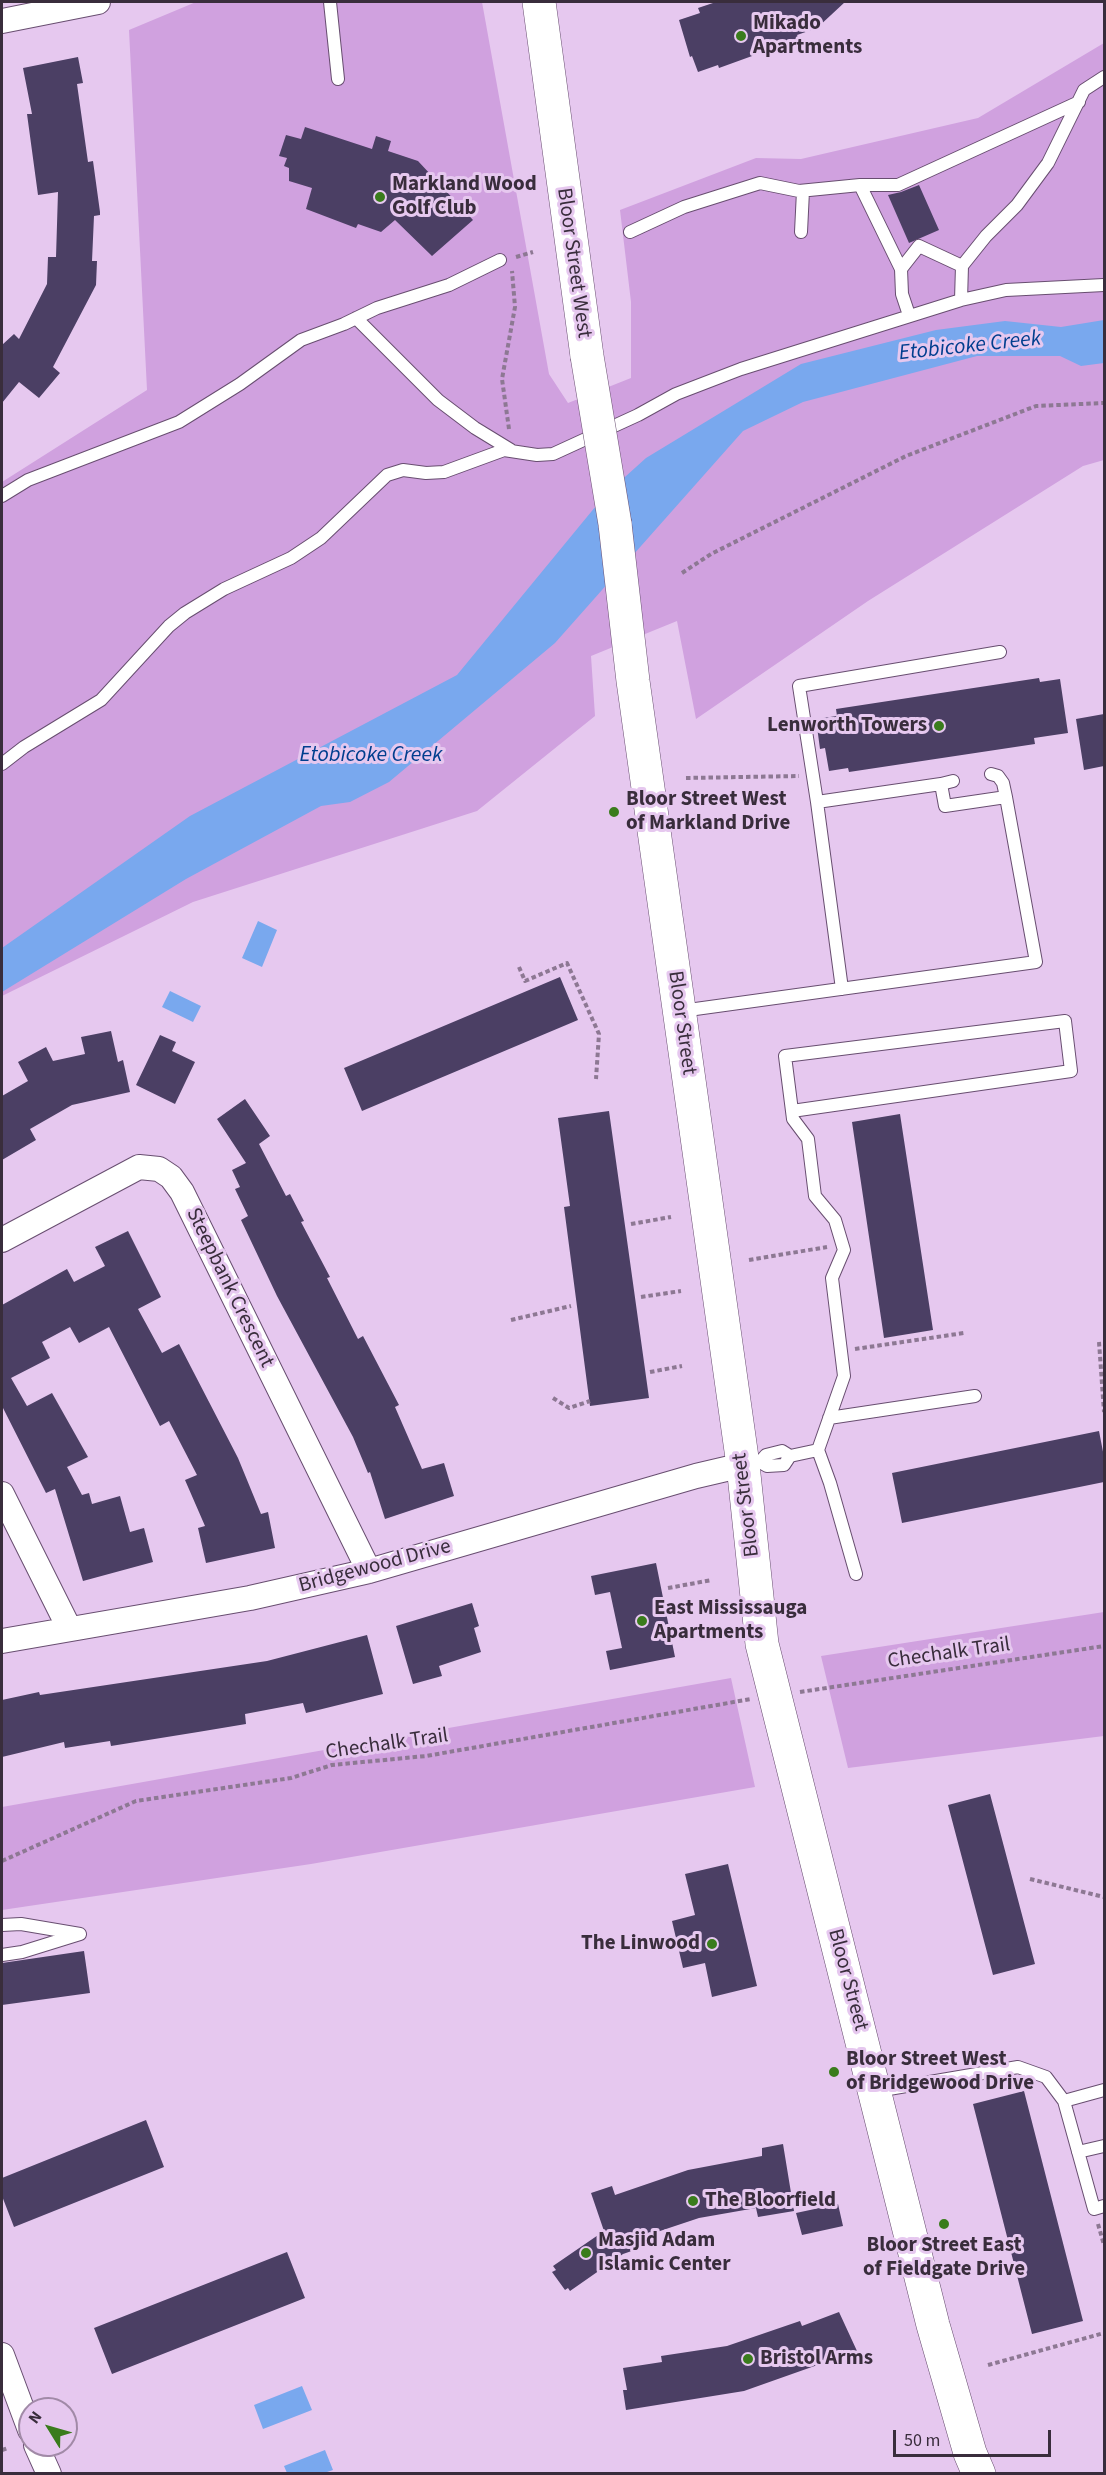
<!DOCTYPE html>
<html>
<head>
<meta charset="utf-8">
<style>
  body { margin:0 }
  #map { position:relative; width:1106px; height:2475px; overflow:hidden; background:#e6c8ef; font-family:"Source Sans 3",sans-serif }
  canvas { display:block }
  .frame { position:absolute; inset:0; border:3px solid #392d3c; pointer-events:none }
  .north { position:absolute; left:18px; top:2397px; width:60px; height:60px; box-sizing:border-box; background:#e6c8ef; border:2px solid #a18aa7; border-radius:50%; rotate:307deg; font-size:16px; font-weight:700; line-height:24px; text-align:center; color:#392d3c }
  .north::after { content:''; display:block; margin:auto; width:21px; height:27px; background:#3a7c1c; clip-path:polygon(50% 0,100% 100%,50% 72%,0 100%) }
  .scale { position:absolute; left:893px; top:2430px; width:158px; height:27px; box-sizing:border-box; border:3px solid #392d3c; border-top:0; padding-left:8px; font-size:18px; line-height:21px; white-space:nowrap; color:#392d3c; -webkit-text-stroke:4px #e6c8ef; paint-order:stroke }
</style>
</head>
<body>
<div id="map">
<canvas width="1106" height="2475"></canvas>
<div class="frame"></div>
<div class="north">N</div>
<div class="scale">50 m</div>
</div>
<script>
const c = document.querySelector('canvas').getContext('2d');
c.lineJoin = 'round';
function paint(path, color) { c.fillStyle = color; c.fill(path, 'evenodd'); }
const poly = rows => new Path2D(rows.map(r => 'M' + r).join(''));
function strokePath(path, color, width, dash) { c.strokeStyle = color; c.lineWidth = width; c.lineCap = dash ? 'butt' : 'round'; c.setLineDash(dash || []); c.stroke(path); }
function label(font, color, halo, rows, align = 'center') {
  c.font = font + ' "Source Sans 3",sans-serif'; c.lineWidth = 6; c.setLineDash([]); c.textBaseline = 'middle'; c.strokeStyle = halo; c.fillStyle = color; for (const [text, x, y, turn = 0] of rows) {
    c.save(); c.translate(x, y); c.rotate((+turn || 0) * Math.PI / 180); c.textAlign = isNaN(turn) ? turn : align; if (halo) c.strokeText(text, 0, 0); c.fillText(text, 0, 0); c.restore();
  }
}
paint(poly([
  [196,2,482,2,549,374,568,403,631,378,631,302,620,210,756,158,801,159,978,118,1104,43,1104,460,1083,466,868,601,696,719,677,621,591,656,595,716,477,811,193,902,2,996,2,482,147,390,129,30],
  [1104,1612,1104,1736,848,1768,821,1656],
  [731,1678,755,1787,311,1864,2,1910,2,1807]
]), '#d0a1df');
paint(poly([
  [1104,320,1104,363,1081,366,1060,356,977,356,803,402,743,431,555,643,389,782,350,802,321,806,186,879,2,992,2,948,190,816,457,675,605,495,646,458,801,364,936,330,1005,321,1061,327],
  [258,921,277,930,262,967,242,958],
  [170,991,201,1006,193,1022,162,1007],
  [302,2386,312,2410,263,2429,254,2405],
  [325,2450,333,2470,324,2473,287,2473,284,2466]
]), '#79a8ee');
paint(poly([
  [716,2,845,2,817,28,797,35,799,39,719,68,718,65,698,72,692,56,690,57,679,20,700,13,698,8],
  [78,57,83,83,77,84,88,162,93,161,100,212,100,215,94,216,92,261,97,261,96,285,53,367,60,373,39,398,19,382,2,403,2,345,14,334,19,339,47,284,48,257,56,257,58,192,38,195,27,114,32,114,23,68],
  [305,127,372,149,376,136,391,141,388,151,418,161,473,220,432,256,395,220,381,232,358,224,356,228,306,209,312,188,289,181,289,168,284,166,287,158,279,156,286,135,301,139],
  [919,185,939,230,909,243,888,195,901,192],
  [1039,678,1040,682,1060,679,1068,733,1034,738,1035,744,849,772,848,768,829,771,825,748,820,749,816,719,837,716,836,709],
  [1104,714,1104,766,1084,770,1076,719],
  [560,977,578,1020,362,1111,344,1068],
  [111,1031,118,1062,123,1060,130,1092,72,1105,30,1129,36,1140,2,1160,2,1096,28,1081,18,1062,46,1047,53,1061,85,1054,81,1037],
  [160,1035,176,1042,172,1051,195,1062,175,1104,136,1085],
  [245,1099,270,1136,259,1144,286,1196,290,1194,304,1221,301,1222,330,1277,327,1278,358,1339,363,1336,399,1405,395,1407,422,1469,444,1463,454,1496,385,1519,370,1472,368,1473,353,1437,277,1296,241,1220,248,1216,235,1189,240,1187,232,1170,246,1163,217,1119],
  [609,1111,649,1398,590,1406,564,1207,570,1206,558,1118],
  [900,1114,933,1330,884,1338,852,1122],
  [128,1231,161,1297,138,1309,162,1353,179,1344,238,1458,261,1514,268,1512,275,1548,206,1563,198,1528,205,1526,185,1480,197,1475,169,1421,160,1426,109,1327,79,1343,70,1327,42,1342,50,1358,11,1378,27,1406,52,1393,88,1457,67,1467,82,1495,89,1493,92,1504,120,1496,130,1532,144,1528,153,1562,83,1581,55,1489,46,1493,2,1406,2,1305,67,1269,74,1282,105,1266,95,1247],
  [1099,1431,1104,1457,1104,1482,902,1523,892,1473],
  [656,1563,675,1657,610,1670,606,1651,622,1648,610,1592,595,1595,591,1576],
  [472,1603,479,1626,474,1628,481,1652,439,1666,442,1676,413,1684,396,1626],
  [367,1635,383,1694,306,1713,303,1703,245,1714,246,1724,198,1732,111,1746,110,1741,65,1748,64,1742,2,1757,2,1700,39,1692,40,1695,267,1661],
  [990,1794,1035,1964,993,1975,948,1805],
  [728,1864,757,1986,712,1997,705,1963,683,1968,672,1921,695,1915,685,1874],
  [84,1951,90,1993,2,2005,2,1963],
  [1024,2091,1083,2321,1032,2334,973,2104],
  [146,2120,164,2167,14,2227,2,2196,2,2178],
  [783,2144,794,2211,758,2217,756,2208,699,2218,645,2236,649,2245,623,2254,570,2291,568,2288,565,2290,552,2272,556,2270,553,2266,604,2231,591,2193,612,2186,615,2195,688,2170,762,2156,762,2148],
  [838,2204,843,2226,802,2235,796,2213],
  [287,2252,305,2298,112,2374,94,2328],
  [839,2312,857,2351,744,2391,626,2410,623,2390,627,2390,623,2368,662,2362,661,2356,727,2346,800,2321,802,2326]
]), '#4b3f64');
const lane = poly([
  [330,2,338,79],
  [1104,77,1084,90,1048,163,1017,205,986,236,962,266,961,300,1006,290,1104,285],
  [860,185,898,185,1079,102],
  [630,232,684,207,760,183,799,191,860,185,901,269],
  [801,232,803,191],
  [909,315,902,294,901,269,919,246,962,266],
  [356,318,438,400,475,428,511,450],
  [2,496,28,480,179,422,240,384,301,340,344,324,377,308,449,285,500,260],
  [2,764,24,747,101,700,169,626,185,613,224,589,291,558,321,538,387,475,403,470,426,473,444,472,504,450,537,455,553,454,638,415,676,394,741,369,961,300],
  [991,774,998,776,1003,783,1006,797],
  [941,784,953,781],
  [817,802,799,686,1000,652],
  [681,1011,1036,962,1006,797,945,806,941,784,817,802,842,989],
  [792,1111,1071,1071,1065,1021,785,1056,792,1111,793,1119,808,1139,815,1196,835,1220,844,1250,832,1278,844,1376,818,1450],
  [829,1418,975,1396],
  [760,1462,766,1455,782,1451,790,1456],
  [744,1465,760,1462,767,1466,784,1465,790,1456,818,1450,830,1483,856,1574],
  [2,1925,21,1924,80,1934,22,1952,2,1955],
  [877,2091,1018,2067,1046,2077,1064,2101,1104,2090],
  [1064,2101,1094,2209,1104,2206],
  [1078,2152,1104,2146]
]);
const street = poly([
  [2,21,98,2],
  [2,1240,139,1167,159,1169,171,1177,182,1192,369,1571],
  [2,1494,69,1628],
  [2,1641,250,1598,369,1571,696,1476,743,1465],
  [2,2355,30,2430],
  [36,2445,49,2474]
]);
const secondary = poly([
  [539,2,587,356],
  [615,524,633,681,743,1465,762,1644,933,2325,970,2453,979,2474]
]);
strokePath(lane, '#684e70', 14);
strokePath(street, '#684e70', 26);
strokePath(secondary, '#684e70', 34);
strokePath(poly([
  [516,257,533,252],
  [509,429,502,379,515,307,512,271],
  [682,573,711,554,906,456,1036,406,1104,403],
  [686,778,799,776],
  [519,967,525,981,567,963,599,1034,596,1079],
  [631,1224,671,1217],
  [749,1260,827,1247],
  [641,1297,681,1291],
  [511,1320,571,1306],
  [1099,1342,1104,1412],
  [855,1349,964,1333],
  [650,1372,682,1366],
  [553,1398,569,1408,590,1401],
  [668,1588,712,1580],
  [800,1692,1104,1646],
  [2,1861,136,1801,291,1778,332,1765,426,1756,751,1699],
  [1030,1879,1104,1897],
  [1098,2224,1104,2245],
  [988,2365,1104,2333],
  [2,2450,8,2448]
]), '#8d7893', 4, [4.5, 3]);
strokePath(lane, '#fff', 12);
strokePath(street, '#fff', 24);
strokePath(secondary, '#fff', 33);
const secondaryBridge = poly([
  [587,356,615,524]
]);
strokePath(secondaryBridge, '#684e70', 34, []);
strokePath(secondaryBridge, '#fff', 33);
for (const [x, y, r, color] of [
  [741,36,6,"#3a7c1c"],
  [380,197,6,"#3a7c1c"],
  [939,726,6,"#3a7c1c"],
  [614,812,6,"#3a7c1c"],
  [642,1621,6,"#3a7c1c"],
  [712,1944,6,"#3a7c1c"],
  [834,2072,6,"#3a7c1c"],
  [693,2201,6,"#3a7c1c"],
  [944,2224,6,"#3a7c1c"],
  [586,2253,6,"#3a7c1c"],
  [748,2359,6,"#3a7c1c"]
]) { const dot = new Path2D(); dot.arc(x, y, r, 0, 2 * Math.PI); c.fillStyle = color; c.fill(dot); strokePath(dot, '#e6c8ef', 2); }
label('bold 21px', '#392d3c', '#e6c8ef', [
  ["Mikado",753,24],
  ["Apartments",753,48],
  ["Markland Wood",392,185],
  ["Golf Club",392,209],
  ["Lenworth Towers",927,726,"right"],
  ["Bloor Street West",626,800],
  ["of Markland Drive",626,824],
  ["East Mississauga",654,1609],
  ["Apartments",654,1633],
  ["The Linwood",700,1944,"right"],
  ["Bloor Street West",846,2060],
  ["of Bridgewood Drive",846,2084],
  ["The Bloorfield",705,2201],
  ["Masjid Adam",598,2241],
  ["Islamic Center",598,2265],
  ["Bloor Street East",944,2246,"center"],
  ["of Fieldgate Drive",944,2270,"center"],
  ["Bristol Arms",760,2359]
], 'left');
label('21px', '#392d3c', '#e6c8ef', [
  ["Bloor Street West",573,263,82],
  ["Bloor Street",681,1023,82],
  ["Steepbank Crescent",229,1288,64],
  ["Bloor Street",747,1505,-97],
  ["Bridgewood Drive",375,1567,-15],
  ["Chechalk Trail",949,1654,-8],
  ["Chechalk Trail",387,1745,-8],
  ["Bloor Street",847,1980,75]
]);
label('italic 22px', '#003e8e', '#e6c8ef', [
  ["Etobicoke Creek",970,347,-6],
  ["Etobicoke Creek",371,756]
]);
</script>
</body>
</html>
